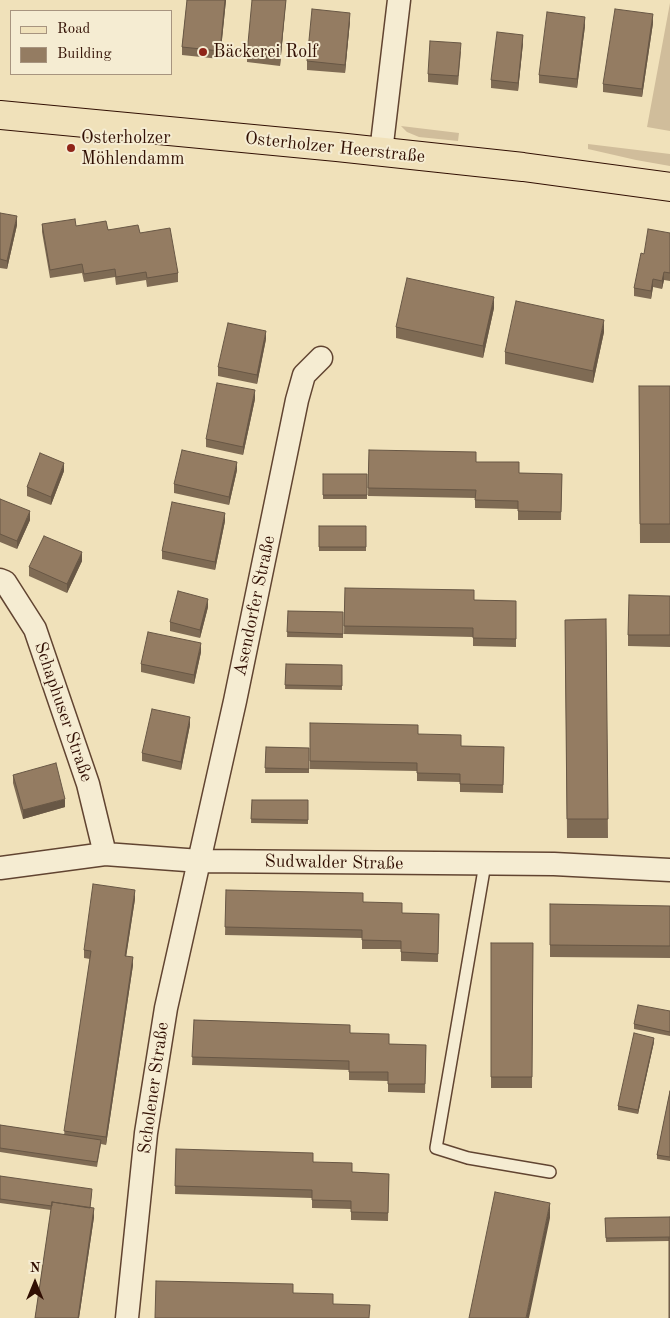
<!DOCTYPE html>
<html>
<head>
<meta charset="utf-8">
<style>
  body { margin:0 }
  #map { position:relative; width:670px; height:1318px; overflow:hidden; background:#f0e1ba; font-family:"Old Standard TT",serif }
  canvas { display:block }
  .legend { position:absolute; left:10px; top:10px; width:162px; height:65px; box-sizing:border-box; background:#f5ecd2; border:1px solid #a7947f; margin:0; padding:6px 9px; list-style:none; font-size:15px; color:#310f03 }
  .legend li { display:flex; align-items:center; gap:10px; height:25px }
  .legend b { width:25px; border:1px solid #a7947f }
  .north { position:absolute; left:10px; top:1258px; width:50px; height:50px; -webkit-text-stroke:4px #f5ecd2; paint-order:stroke; rotate:0deg; font-size:14px; font-weight:700; line-height:20px; text-align:center; color:#310f03 }
  .north::after { content:''; display:block; margin:auto; width:18px; height:22px; background:#310f03; clip-path:polygon(50% 0,100% 100%,50% 72%,0 100%) }
</style>
</head>
<body>
<div id="map">
<canvas width="670" height="1318"></canvas>
<ul class="legend">
<li><b style="height:6px;background:#f0e1ba"></b>Road</li>
<li><b style="height:14px;background:#947c62"></b>Building</li>
</ul>
<div class="north">N</div>
</div>
<script>
const c = document.querySelector('canvas').getContext('2d');
c.lineJoin = 'round';
function paint(path, color) { c.fillStyle = color; c.fill(path, 'evenodd'); }
const poly = rows => new Path2D(rows.map(r => 'M' + r).join(''));
function strokePath(path, color, width, dash) { c.strokeStyle = color; c.lineWidth = width; c.lineCap = dash ? 'butt' : 'round'; c.setLineDash(dash || []); c.stroke(path); }
function label(font, color, halo, rows, align = 'center') {
  c.font = font + ' "Old Standard TT",serif'; c.lineWidth = 4; c.setLineDash([]); c.textBaseline = 'middle'; c.strokeStyle = halo; c.fillStyle = color; for (const [text, x, y, turn = 0] of rows) {
    c.save(); c.translate(x, y); c.rotate((+turn || 0) * Math.PI / 180); c.textAlign = isNaN(turn) ? turn : align; if (halo) c.strokeText(text, 0, 0); c.fillText(text, 0, 0); c.restore();
  }
}
paint(poly([
  [670,3,670,131,647,127],
  [401,126,459,133,458,141,419,137,407,132],
  [588,144,670,154,670,166,636,160,588,149]
]), '#d0bd9b');
const lane = poly([
  [485,864,436,1148,468,1158,550,1172]
]);
const street = poly([
  [381,152,399,0],
  [0,580,5,582,35,629,88,784,105,854],
  [0,868,105,854,200,861,554,864,670,870],
  [127,1318,146,1133,166,1008,235,701,297,400,304,375,321,358]
]);
const primary = poly([
  [0,115,337,147,523,167,670,187]
]);
strokePath(lane, '#614431', 14);
strokePath(street, '#614431', 25);
strokePath(primary, '#310f03', 30);
strokePath(lane, '#f5ecd2', 11);
strokePath(street, '#f5ecd2', 22);
strokePath(primary, '#f0e1ba', 28);
paint(poly([
  [187,0,226,0,220,59,182,55,182,47],
  [286,0,280,66,247,62,247,54],
  [350,21,345,73,307,70,307,61],
  [653,23,642,97,603,92,603,84],
  [585,26,577,88,539,83,539,75],
  [523,43,518,91,491,88,491,80],
  [461,51,458,85,428,82,428,74],
  [0,213,17,225,7,269,0,268],
  [42,224,76,226,140,233,178,273,178,282,147,287,146,280,116,285,115,277,84,282,82,273,50,278,42,232],
  [670,233,670,281,664,280,662,289,653,287,651,299,634,296,634,288,644,254],
  [494,308,483,358,396,338,396,327],
  [604,332,593,383,505,364,505,352],
  [266,339,257,384,218,376,218,367],
  [639,386,670,386,670,543,640,543],
  [255,399,243,455,206,447,206,439],
  [369,450,476,462,519,473,562,474,561,520,518,520,518,509,475,508,475,498,368,496],
  [237,470,229,505,174,493,174,484],
  [64,471,51,505,27,496,27,487],
  [323,474,367,474,367,499,323,499],
  [0,499,30,520,17,549,0,542],
  [225,521,215,570,162,559,162,551],
  [319,526,366,526,366,551,319,551],
  [82,561,67,593,29,576,29,567],
  [345,588,474,600,516,601,516,647,473,646,473,637,344,634],
  [670,596,670,647,628,646,628,635],
  [208,607,200,638,170,631,170,622],
  [288,611,343,612,343,638,287,637],
  [606,619,608,838,567,838,565,620],
  [201,652,194,684,141,672,141,664],
  [286,664,342,665,342,690,285,689],
  [310,723,418,734,461,746,504,747,503,793,460,792,460,782,417,781,417,771,310,769],
  [190,725,181,770,142,761,142,753],
  [266,747,309,748,309,773,265,773],
  [13,775,65,807,23,819,13,783],
  [252,800,308,800,308,824,251,823],
  [226,890,363,902,402,913,439,914,438,962,401,961,401,949,362,949,362,938,225,935],
  [135,899,126,956,133,965,106,1145,101,1144,97,1167,0,1152,0,1125,64,1135,90,959,84,958,84,950],
  [550,904,670,906,670,958,550,957],
  [491,943,533,943,532,1088,491,1088],
  [670,1011,670,1036,634,1029,634,1024],
  [194,1020,350,1033,389,1044,426,1045,425,1093,388,1092,388,1081,349,1080,349,1070,192,1065],
  [654,1042,638,1114,618,1110,618,1106],
  [670,1091,670,1161,657,1159,657,1155],
  [176,1149,313,1162,352,1172,389,1174,388,1221,351,1220,351,1209,312,1208,312,1198,175,1194],
  [0,1176,92,1193,90,1208,94,1217,79,1318,35,1318,51,1210,0,1203],
  [670,1217,670,1318,669,1241,606,1242,605,1218]
]), '#7f6b54');
paint(poly([
  [225,0,226,0,220,59,220,51],
  [286,0,280,66,280,58],
  [350,13,350,21,345,73,345,65],
  [653,14,653,23,642,97,642,89],
  [585,17,585,26,577,88,577,79],
  [523,35,523,43,518,91,518,83],
  [17,216,17,225,7,269,7,261],
  [664,272,664,280,662,289,662,281],
  [653,279,653,287,651,299,651,291],
  [494,297,494,308,483,358,483,346],
  [604,320,604,332,593,383,593,371],
  [266,331,266,339,257,384,257,375],
  [255,390,255,399,243,455,243,447],
  [237,462,237,470,229,505,229,497],
  [64,463,64,471,51,505,51,497],
  [30,511,30,520,17,549,17,541],
  [225,513,225,521,215,570,215,562],
  [82,552,82,561,67,593,67,584],
  [208,599,208,607,200,638,200,630],
  [201,643,201,652,194,684,194,675],
  [190,717,190,725,181,770,181,762],
  [65,799,65,807,23,819,23,810],
  [135,890,135,899,125,964,125,956],
  [133,957,133,965,106,1145,106,1137],
  [654,1038,654,1042,638,1114,638,1110],
  [550,1203,550,1218,529,1318,526,1318],
  [94,1208,94,1217,79,1318,78,1318]
]), '#685745');
const building = poly([
  [187,0,225,0,220,51,182,47,187,0],
  [252,0,286,0,280,58,247,54,252,0],
  [312,9,350,13,345,65,307,61,312,9],
  [615,9,653,14,642,89,603,84,615,9],
  [547,12,585,17,577,79,539,75,547,12],
  [497,32,523,35,518,83,491,80,497,32],
  [430,41,461,43,458,76,428,74,430,41],
  [0,213,17,216,7,261,0,259,0,213],
  [75,219,76,226,106,221,108,230,138,225,140,233,170,228,178,273,147,278,146,272,116,277,115,269,84,274,82,264,50,270,42,224,75,219],
  [648,229,670,233,670,273,664,272,662,281,653,279,651,291,634,288,641,253,644,254,648,229],
  [407,278,494,297,483,346,396,327,407,278],
  [516,301,604,320,593,371,505,352,516,301],
  [228,323,266,331,257,375,218,367,228,323],
  [217,383,255,390,243,447,206,439,217,383],
  [639,386,670,386,670,524,640,524,639,386],
  [182,450,237,462,229,497,174,484,182,450],
  [369,450,476,452,476,462,519,462,519,473,562,474,561,512,518,511,518,501,475,500,476,490,368,488,369,450],
  [40,453,64,463,51,497,27,487,40,453],
  [323,474,367,474,367,495,323,495,323,474],
  [0,499,30,511,17,541,0,534,0,499],
  [172,502,225,513,215,562,162,551,172,502],
  [319,526,366,526,366,547,319,547,319,526],
  [44,536,82,552,67,584,29,567,44,536],
  [345,588,474,590,474,600,516,601,516,639,473,638,473,628,344,626,345,588],
  [178,591,208,599,200,630,170,622,178,591],
  [629,595,670,596,670,635,628,635,629,595],
  [288,611,343,612,343,634,287,632,288,611],
  [606,619,608,819,567,819,565,620,606,619],
  [148,632,201,643,194,675,141,664,148,632],
  [286,664,342,665,342,686,285,685,286,664],
  [152,709,190,717,181,762,142,753,152,709],
  [310,723,418,725,418,734,461,735,461,746,504,747,503,785,460,784,460,774,417,773,417,763,310,761,310,723],
  [266,747,309,748,309,769,265,768,266,747],
  [56,763,65,799,23,810,13,775,56,763],
  [252,800,308,800,308,820,251,819,252,800],
  [93,884,135,890,125,956,133,957,106,1137,64,1131,91,951,84,950,93,884],
  [226,890,363,893,363,902,402,903,402,913,439,914,438,954,401,952,401,941,362,940,362,930,225,927,226,890],
  [550,904,670,906,670,946,550,945,550,904],
  [491,943,533,943,532,1077,491,1077,491,943],
  [638,1005,670,1011,670,1032,634,1024,638,1005],
  [194,1020,350,1025,350,1033,389,1034,389,1044,426,1045,425,1084,388,1084,388,1072,349,1072,349,1061,192,1057,194,1020],
  [634,1033,654,1038,638,1110,618,1106,634,1033],
  [670,1091,670,1157,657,1155,670,1091],
  [0,1125,101,1140,97,1162,0,1148,0,1125],
  [176,1149,313,1153,313,1162,352,1163,352,1172,389,1174,388,1213,351,1212,351,1201,312,1200,312,1190,175,1186,176,1149],
  [0,1176,92,1189,90,1208,52,1202,52,1206,0,1199,0,1176],
  [495,1192,550,1203,526,1318,469,1318,495,1192],
  [52,1202,94,1208,78,1318,35,1318,52,1202],
  [670,1217,670,1237,606,1238,605,1218,670,1217],
  [669,1238,670,1238,670,1318,669,1318,669,1238],
  [156,1281,293,1284,293,1293,333,1294,333,1304,370,1305,369,1318,155,1318,156,1281]
]);
paint(building, '#947c62');
strokePath(building, '#685745', 1);
for (const [x, y, r, color] of [
  [203,52,5,"#8f2418"],
  [71,148,5,"#8f2418"]
]) { const dot = new Path2D(); dot.arc(x, y, r, 0, 2 * Math.PI); c.fillStyle = color; c.fill(dot); strokePath(dot, '#f5ecd2', 2); }
label('18px', '#310f03', '#f5ecd2', [
  ["Bäckerei Rolf",213,52],
  ["Osterholzer",81,138],
  ["Möhlendamm",81,159]
], 'left');
label('18px', '#310f03', '#f5ecd2', [
  ["Osterholzer Heerstraße",335,148,6],
  ["Asendorfer Straße",255,606,-78],
  ["Schaphuser Straße",63,712,71],
  ["Sudwalder Straße",334,863,1],
  ["Scholener Straße",154,1088,-82]
]);
</script>
</body>
</html>
